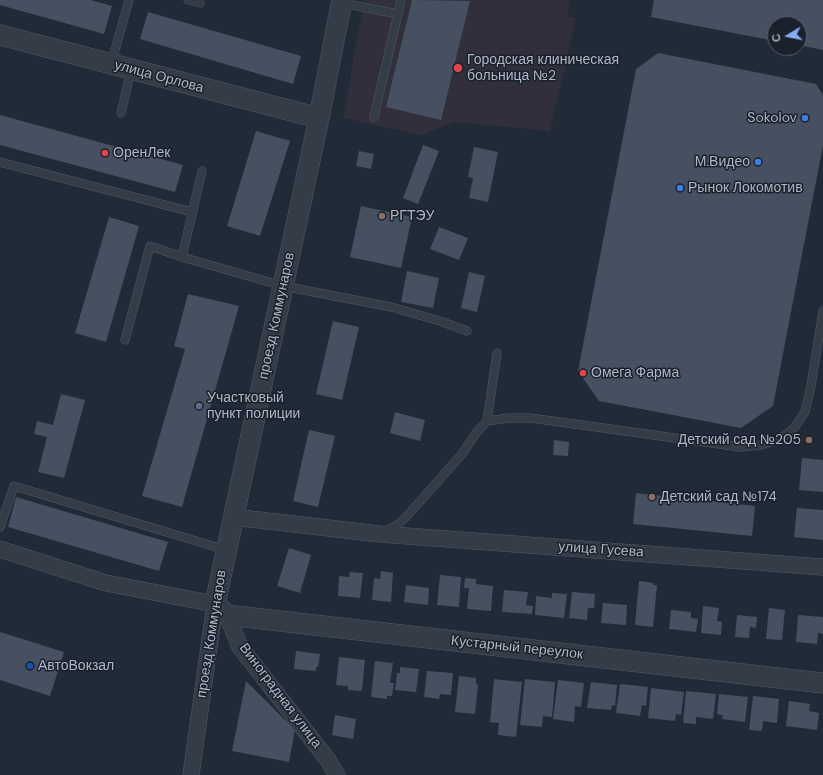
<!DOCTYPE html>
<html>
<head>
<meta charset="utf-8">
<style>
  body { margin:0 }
  #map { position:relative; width:823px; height:775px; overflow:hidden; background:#212a37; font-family:"DM Sans",sans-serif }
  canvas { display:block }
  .north { position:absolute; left:767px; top:16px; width:40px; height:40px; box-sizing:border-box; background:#1a212c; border:1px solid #565d69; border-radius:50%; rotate:260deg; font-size:11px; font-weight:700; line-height:16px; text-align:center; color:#afb6c4 }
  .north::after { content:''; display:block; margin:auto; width:14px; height:18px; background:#85abf3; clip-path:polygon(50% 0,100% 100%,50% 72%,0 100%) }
</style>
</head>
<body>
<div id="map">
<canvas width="823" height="775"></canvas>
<div class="north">С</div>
</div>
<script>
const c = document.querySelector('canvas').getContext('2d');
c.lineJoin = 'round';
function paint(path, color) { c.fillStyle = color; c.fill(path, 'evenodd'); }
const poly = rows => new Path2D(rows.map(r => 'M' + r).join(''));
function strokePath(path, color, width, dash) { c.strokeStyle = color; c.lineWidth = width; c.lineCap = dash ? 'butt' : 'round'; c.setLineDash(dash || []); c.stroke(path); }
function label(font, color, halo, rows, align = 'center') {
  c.font = font + ' "DM Sans",sans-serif'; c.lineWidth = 3; c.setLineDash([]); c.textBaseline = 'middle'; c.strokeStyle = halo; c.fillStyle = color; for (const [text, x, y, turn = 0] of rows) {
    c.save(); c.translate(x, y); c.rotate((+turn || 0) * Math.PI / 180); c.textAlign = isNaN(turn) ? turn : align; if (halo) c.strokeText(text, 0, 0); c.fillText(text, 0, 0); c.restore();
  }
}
paint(poly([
  [364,0,570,0,567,17,576,18,550,131,454,122,421,135,343,118]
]), '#312f3c');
paint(poly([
  [0,0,91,0,112,6,104,34,0,5],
  [412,0,470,1,441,120,386,107],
  [654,0,823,0,823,50,799,45,799,24,775,24,775,41,651,17],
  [148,12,301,56,293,84,140,39],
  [658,53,816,84,823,95,823,145,773,406,741,428,599,401,578,371,636,69],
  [0,115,183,165,175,192,0,145],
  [256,131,290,141,260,236,227,226],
  [423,145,439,151,418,204,403,198],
  [474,147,498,152,488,202,469,198,473,178,468,177],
  [359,151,374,154,371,169,356,166],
  [361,206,412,217,401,268,350,257],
  [109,217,139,226,106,342,75,333],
  [439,227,468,238,459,260,430,249],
  [407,271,439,278,433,308,401,302],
  [469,272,485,276,477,312,461,308],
  [188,294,239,306,182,507,142,496,185,349,174,346],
  [333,321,359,327,342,400,316,394],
  [61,394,85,400,64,478,38,472,47,437,34,434,37,421,53,425],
  [395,412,425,420,420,441,390,433],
  [309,430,335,436,318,507,293,501],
  [554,440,569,442,568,456,553,455],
  [802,458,823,460,823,492,799,490],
  [636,493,755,506,752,536,633,524],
  [16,497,168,542,159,571,8,527],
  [797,508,823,510,823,540,794,537],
  [289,548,311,555,300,593,277,586],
  [381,571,393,573,391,602,372,600,374,578,380,579],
  [350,572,363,573,360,598,338,596,339,576,349,577],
  [440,575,461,577,459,607,437,605],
  [465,578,476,579,476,584,493,586,491,611,467,609,469,588,464,588],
  [639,581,653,583,653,585,657,585,653,627,635,625],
  [406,585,429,588,428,605,404,602],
  [504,590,528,592,526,605,533,606,532,614,502,612],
  [572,592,595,594,594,608,588,608,587,620,569,618],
  [552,593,567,594,564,618,535,615,536,596,552,598],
  [603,603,627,605,626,625,601,623],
  [703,606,719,608,717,621,722,622,721,635,701,633],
  [769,608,785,610,782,640,766,639],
  [671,610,691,612,691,618,698,619,696,632,669,629],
  [737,615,757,617,756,628,750,627,749,638,735,637],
  [798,615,823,617,823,634,818,633,817,644,796,642],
  [0,632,64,652,50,696,0,680],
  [296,651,320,654,318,667,316,667,316,671,294,669],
  [339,657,365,660,362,691,348,690,348,686,336,685],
  [375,661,393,663,390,683,394,683,392,696,387,696,387,699,371,697],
  [400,667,419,669,416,692,395,690,397,673,400,673],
  [427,671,453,673,451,695,440,694,439,699,424,697],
  [459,676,476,678,476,684,478,685,475,714,455,712],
  [494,679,522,682,516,737,498,735,499,723,490,722],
  [525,679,555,682,552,717,543,716,542,727,520,725],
  [558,680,584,683,581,707,575,706,574,722,553,719],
  [246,681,295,730,289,762,232,751],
  [591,682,617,685,615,706,612,705,611,710,587,708],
  [620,684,648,687,646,706,642,705,640,716,616,713],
  [651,688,684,692,681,715,676,714,675,721,648,718],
  [686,691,716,694,713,719,696,717,696,724,683,723],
  [719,694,748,697,745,722,722,719,723,715,717,714],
  [753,696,779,699,777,723,763,721,762,731,749,730],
  [789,701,810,704,809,711,819,713,817,730,786,726],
  [335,715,356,719,353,739,332,735]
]), '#475061');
const service = poly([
  [188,0,200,3],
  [342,3,398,14],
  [111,64,129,0],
  [121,113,131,70],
  [374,117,401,0],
  [0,162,192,212],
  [182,257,202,171],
  [125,340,150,246,182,257,283,286,391,307,440,321,467,331],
  [487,421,508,418,531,418,740,447,761,445,780,439,794,428,805,412,811,386,823,311],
  [0,527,14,486,226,550],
  [384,532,397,525,407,516,462,454,476,433,487,421,497,353]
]);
const minor = poly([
  [233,517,380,534,823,567],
  [0,549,106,583,215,604,191,775],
  [227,615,240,647,328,760,337,775]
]);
const tertiary = poly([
  [342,0,319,118,215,604,227,615,823,683],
  [0,35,319,118]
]);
strokePath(service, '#525965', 9);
strokePath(minor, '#525965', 17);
strokePath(tertiary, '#525965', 21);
strokePath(service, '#343c47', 8);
strokePath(minor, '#343c47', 16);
strokePath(tertiary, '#343c47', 20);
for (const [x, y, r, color] of [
  [458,68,5,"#e0444e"],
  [805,118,4,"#3f7fe0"],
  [105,153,4,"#e0444e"],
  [758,162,4,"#3f7fe0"],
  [680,188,4,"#3f7fe0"],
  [382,216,4,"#8d6e63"],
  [583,373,4,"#e0444e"],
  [199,406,4,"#5c6f8a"],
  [809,440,4,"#8d6e63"],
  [652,497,4,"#8d6e63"],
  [30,666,4,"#1a4fb4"]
]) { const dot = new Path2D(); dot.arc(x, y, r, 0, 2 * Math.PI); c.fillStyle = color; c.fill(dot); strokePath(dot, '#1a212c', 1.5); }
label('14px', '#afb6c4', '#1a212c', [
  ["Городская клиническая",467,60],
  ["больница №2",467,76],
  ["Sokolov",797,118,"right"],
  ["ОренЛек",113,153],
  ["М.Видео",750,162,"right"],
  ["Рынок Локомотив",688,188],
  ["РГТЭУ",390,216],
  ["Омега Фарма",591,373],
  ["Участковый",207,398],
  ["пункт полиции",207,414],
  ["Детский сад №205",801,440,"right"],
  ["Детский сад №174",660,497],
  ["АвтоВокзал",38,666]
], 'left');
label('14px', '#afb6c4', '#1a212c', [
  ["улица Орлова",159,77,15],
  ["проезд Коммунаров",277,316,-78],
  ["улица Гусева",601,550,4],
  ["проезд Коммунаров",212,634,-81],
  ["Кустарный переулок",517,648,6],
  ["Виноградная улица",280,696,53]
]);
</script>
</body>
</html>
